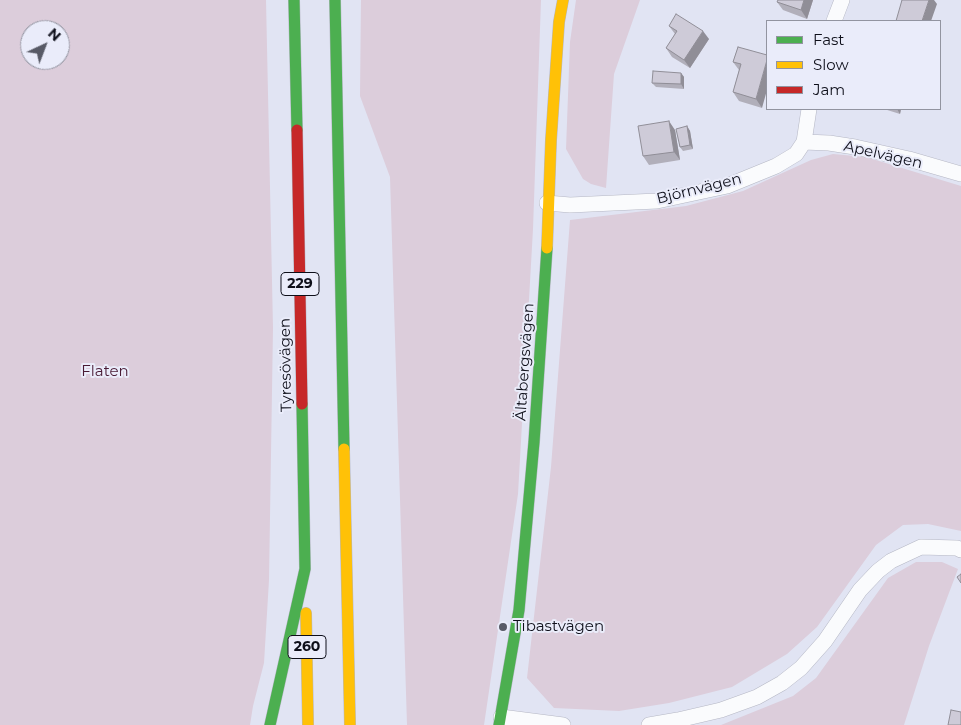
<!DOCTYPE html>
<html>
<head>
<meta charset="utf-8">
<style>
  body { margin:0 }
  #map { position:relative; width:961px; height:725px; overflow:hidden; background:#e1e4f3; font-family:Montserrat,sans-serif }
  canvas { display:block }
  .legend { position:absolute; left:766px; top:20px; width:175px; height:90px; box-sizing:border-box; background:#eaecfa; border:1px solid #9294a0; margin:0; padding:6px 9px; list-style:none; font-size:15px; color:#0e0f1a }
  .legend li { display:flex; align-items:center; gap:10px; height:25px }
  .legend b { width:25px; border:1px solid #9294a0 }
  .north { position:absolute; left:20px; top:20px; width:50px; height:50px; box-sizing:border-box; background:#eaecfa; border:1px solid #9294a0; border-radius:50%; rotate:43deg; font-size:14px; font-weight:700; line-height:20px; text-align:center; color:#0e0f1a }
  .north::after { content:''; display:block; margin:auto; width:18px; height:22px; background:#585a66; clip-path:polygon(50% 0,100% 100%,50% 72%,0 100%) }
</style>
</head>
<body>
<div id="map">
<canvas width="961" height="725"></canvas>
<ul class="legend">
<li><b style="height:6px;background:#4caf50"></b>Fast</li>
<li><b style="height:6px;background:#ffc107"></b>Slow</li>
<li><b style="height:6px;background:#c62828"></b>Jam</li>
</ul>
<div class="north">N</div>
</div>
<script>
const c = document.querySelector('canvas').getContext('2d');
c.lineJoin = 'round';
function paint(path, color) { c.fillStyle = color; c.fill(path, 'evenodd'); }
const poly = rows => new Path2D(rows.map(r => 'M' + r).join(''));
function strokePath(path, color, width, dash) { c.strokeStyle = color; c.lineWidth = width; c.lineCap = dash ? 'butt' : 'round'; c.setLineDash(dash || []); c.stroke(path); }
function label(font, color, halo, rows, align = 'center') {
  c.font = font + ' Montserrat,sans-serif'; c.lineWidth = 4; c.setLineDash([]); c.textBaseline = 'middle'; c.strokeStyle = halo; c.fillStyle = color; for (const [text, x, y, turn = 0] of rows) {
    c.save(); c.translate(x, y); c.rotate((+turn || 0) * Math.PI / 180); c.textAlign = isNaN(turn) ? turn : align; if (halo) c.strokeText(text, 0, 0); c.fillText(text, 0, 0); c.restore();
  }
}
paint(poly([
  [0,0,266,0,273,328,269,580,264,663,253,706,250,725,0,725],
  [30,30,60,30,60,60,30,60],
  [361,0,541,0,533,229,518,494,484,725,407,725,390,177,360,96],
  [576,0,640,0,614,74,606,188,591,184,583,179,566,149,570,42],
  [833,154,866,157,961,186,961,531,928,524,903,525,876,545,817,627,787,654,732,687,669,703,619,711,554,708,527,678,551,467,570,220,686,206,743,191,811,160],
  [916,562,942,562,958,569,929,646,904,725,721,725,793,696,816,678,888,578]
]), '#dccddb');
const street = poly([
  [834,21,842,0],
  [804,142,829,143,855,147,909,159,961,174],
  [547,203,570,205,657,201,727,186,776,166,796,154,804,142,809,109],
  [501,717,563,725],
  [649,725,678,720,721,710,757,697,782,683,801,668,825,641,860,590,878,571,891,561,921,547,957,548,961,550]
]);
const fast = poly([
  [294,0,297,130],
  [335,0,344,449],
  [270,725,305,569,302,404],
  [499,725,519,610,534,442,547,248]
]);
const slow = poly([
  [547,248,551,140,559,22,563,0],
  [344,449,350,725],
  [306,613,308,725]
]);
const jam = poly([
  [297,130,302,404]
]);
strokePath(street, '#b5b7c4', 16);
strokePath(fast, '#b5b7c4', 12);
strokePath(slow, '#b5b7c4', 12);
strokePath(jam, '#b5b7c4', 12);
strokePath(street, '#fafbfd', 15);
strokePath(fast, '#4caf50', 11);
strokePath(slow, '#ffc107', 11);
strokePath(jam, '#c62828', 11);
paint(poly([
  [813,0,807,19,783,10,777,2],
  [669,26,709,39,690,68,672,57,666,48,675,34],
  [738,47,762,108,739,101,733,92,739,70,733,62],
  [681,73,684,77,684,89,656,87,652,83],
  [884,109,901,109,900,114],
  [687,126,690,131,693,149,683,151,680,147],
  [675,130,680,160,649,165,643,156]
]), '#b1afba');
paint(poly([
  [804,0,813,0,807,19,801,10],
  [929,0,934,0,937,4,931,21,922,21],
  [703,31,709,39,690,68,684,60],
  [767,60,767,90,762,108,756,99],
  [681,73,684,77,684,89,681,84],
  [897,109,901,109,900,114],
  [669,121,675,130,680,160,674,152],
  [687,126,690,131,693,149,690,145]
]), '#908e97');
const building = poly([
  [778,0,804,0,801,10,777,2,778,0],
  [902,0,929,0,922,21,896,21,902,0],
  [676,14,703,31,684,60,666,48,677,31,669,26,676,14],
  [738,47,767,55,767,60,756,99,733,92,741,64,733,62,738,47],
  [653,71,681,73,681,84,652,83,653,71],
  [669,121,674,152,643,156,638,126,669,121],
  [687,126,690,145,680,147,676,129,687,126],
  [961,574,961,583,957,577,961,574],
  [951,710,961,712,961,725,948,725,951,710]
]);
paint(building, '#cecbd8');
strokePath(building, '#908e97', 1);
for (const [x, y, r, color] of [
  [503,627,5,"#585a66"]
]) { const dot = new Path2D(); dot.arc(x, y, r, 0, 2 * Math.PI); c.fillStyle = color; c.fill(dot); strokePath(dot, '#eaecfa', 2); }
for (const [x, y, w] of [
  [300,284,38],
  [307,647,38]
]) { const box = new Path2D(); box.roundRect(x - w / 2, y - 11.5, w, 23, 4); c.fillStyle = '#eaecfa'; c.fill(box); strokePath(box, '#0e0f1a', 1); }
label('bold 14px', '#0e0f1a', null, [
  ["229",300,284],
  ["260",307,647]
]);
label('15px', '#0e0f1a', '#eaecfa', [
  ["Apelvägen",883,155,13],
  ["Björnvägen",699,189,-14],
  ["Ältabergsvägen",525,362,-86],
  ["Tyresövägen",286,365,-91]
]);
label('15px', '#491a34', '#eaecfa', [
  ["Flaten",105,372]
]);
label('15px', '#0e0f1a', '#eaecfa', [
  ["Tibastvägen",513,627]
], 'left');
</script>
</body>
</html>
